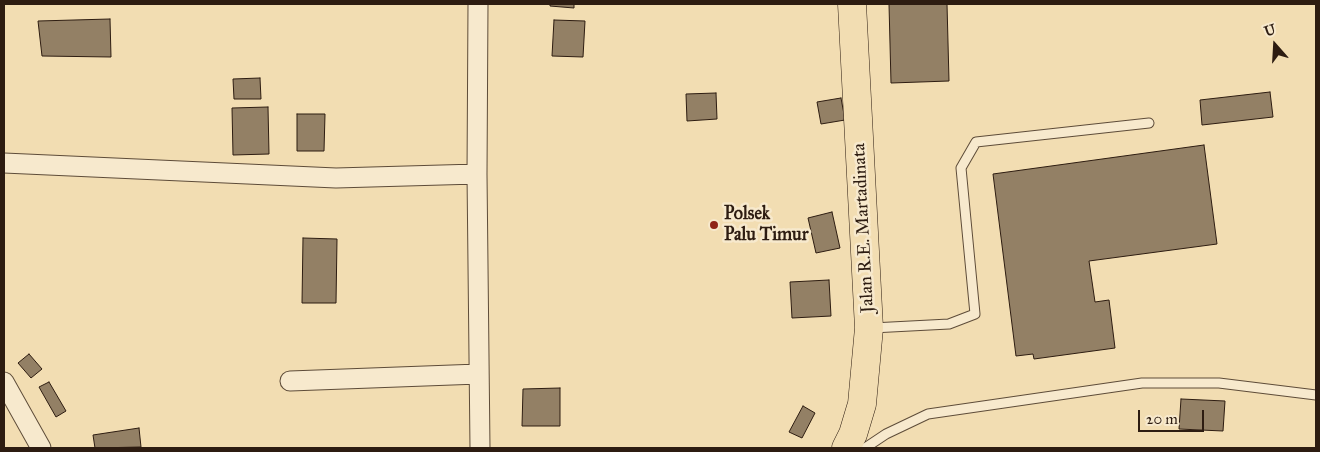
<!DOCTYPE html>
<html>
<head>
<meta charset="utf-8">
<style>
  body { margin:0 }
  #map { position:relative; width:1320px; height:452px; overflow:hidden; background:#f2ddb2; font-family:"IM FELL Great Primer",serif }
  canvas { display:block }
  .frame { position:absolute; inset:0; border:5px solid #2d1c11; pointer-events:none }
  .north { position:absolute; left:1250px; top:20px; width:50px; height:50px; -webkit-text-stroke:4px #f7e9cd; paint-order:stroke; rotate:341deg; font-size:14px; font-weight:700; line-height:20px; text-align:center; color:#2d1c11 }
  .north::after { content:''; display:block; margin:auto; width:18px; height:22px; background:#2d1c11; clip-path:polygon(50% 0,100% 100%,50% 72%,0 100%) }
  .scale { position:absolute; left:1138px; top:410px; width:66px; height:22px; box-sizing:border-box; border:2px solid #2d1c11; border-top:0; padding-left:6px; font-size:15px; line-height:18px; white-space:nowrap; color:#2d1c11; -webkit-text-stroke:4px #f7e9cd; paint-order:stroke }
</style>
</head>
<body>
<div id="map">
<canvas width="1320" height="452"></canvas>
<div class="frame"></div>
<div class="north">U</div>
<div class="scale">20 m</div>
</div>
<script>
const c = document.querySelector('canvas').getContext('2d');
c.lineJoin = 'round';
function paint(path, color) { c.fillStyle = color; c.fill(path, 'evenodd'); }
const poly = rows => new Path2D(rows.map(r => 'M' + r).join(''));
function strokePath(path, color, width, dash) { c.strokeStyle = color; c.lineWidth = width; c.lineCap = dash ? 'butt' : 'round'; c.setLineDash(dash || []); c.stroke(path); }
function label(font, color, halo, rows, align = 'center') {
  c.font = font + ' "IM FELL Great Primer",serif'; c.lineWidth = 5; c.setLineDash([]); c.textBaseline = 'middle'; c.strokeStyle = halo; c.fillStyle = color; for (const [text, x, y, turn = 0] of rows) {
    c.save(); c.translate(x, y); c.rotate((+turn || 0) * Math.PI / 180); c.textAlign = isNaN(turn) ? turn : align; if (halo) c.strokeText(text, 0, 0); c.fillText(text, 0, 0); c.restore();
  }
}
const building = poly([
  [550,4,574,4,574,8,550,6,550,4],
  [889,4,947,4,949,81,891,83,889,4],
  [110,19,111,57,42,56,38,21,110,19],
  [554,20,585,21,583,57,552,56,554,20],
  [260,78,261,99,234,99,233,79,260,78],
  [1270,92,1273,117,1202,125,1200,100,1270,92],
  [716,93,717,119,687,121,686,94,716,93],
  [841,98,845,120,821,124,817,102,841,98],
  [268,107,269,154,233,155,232,108,268,107],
  [297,114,325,114,324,151,297,151,297,114],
  [1204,145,1217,244,1089,261,1095,302,1109,300,1115,348,1034,359,1033,354,1016,356,993,174,1204,145],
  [832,212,840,248,816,253,808,218,832,212],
  [303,238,337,239,336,303,302,303,303,238],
  [829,280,831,316,792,318,790,282,829,280],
  [29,354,42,369,31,378,18,363,29,354],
  [49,382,66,411,56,417,39,387,49,382],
  [560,388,560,426,522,426,523,389,560,388],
  [1181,399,1225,401,1223,431,1179,429,1181,399],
  [803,406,815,413,802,438,789,432,803,406],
  [139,428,141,447,95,448,93,435,139,428]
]);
paint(building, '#938065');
strokePath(building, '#2d1c11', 1);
const service = poly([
  [872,328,949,324,975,314,961,168,976,142,1149,123],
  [865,448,886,434,928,414,1142,383,1219,383,1316,395]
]);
const minor = poly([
  [478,4,477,174,480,448],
  [4,163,336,178,477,174],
  [290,381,479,374],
  [4,382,41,448]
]);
const trunk = poly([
  [846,448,853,434,862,404,869,328,852,4]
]);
strokePath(service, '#5e4c39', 11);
strokePath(minor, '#5e4c39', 21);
strokePath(trunk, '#2d1c11', 29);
strokePath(service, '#f7e9cd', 9);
strokePath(minor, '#f7e9cd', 19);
strokePath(trunk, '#f2ddb2', 28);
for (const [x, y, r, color] of [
  [714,225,5,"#8f2418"]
]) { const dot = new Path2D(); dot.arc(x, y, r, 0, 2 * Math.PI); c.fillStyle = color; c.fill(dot); strokePath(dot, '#f7e9cd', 2); }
label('bold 18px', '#2d1c11', '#f7e9cd', [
  ["Polsek",724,215],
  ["Palu Timur",724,236]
], 'left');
label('18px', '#2d1c11', '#f7e9cd', [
  ["Jalan R.E. Martadinata",864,228,-93]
]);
</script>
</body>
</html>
